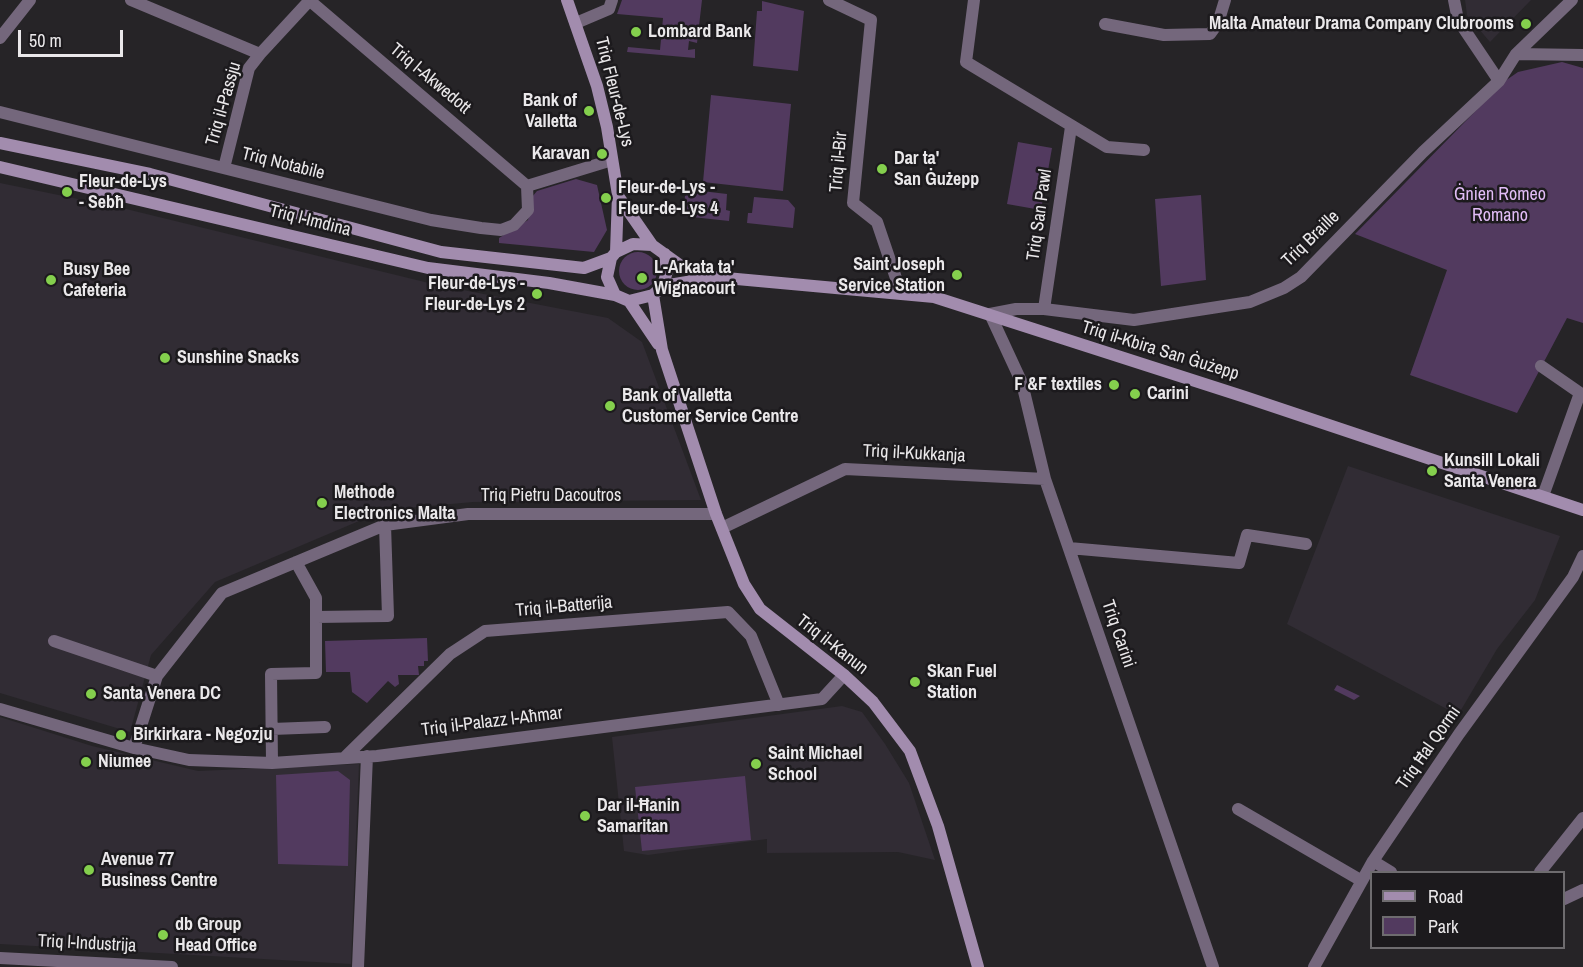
<!DOCTYPE html>
<html>
<head>
<meta charset="utf-8">
<style>
  body { margin:0 }
  #map { position:relative; width:1583px; height:967px; overflow:hidden; background:#262427; font-family:"Archivo Narrow",sans-serif }
  canvas { display:block }
  .legend { position:absolute; left:1370px; top:871px; width:195px; height:78px; box-sizing:border-box; background:#1c1a1d; border:2px solid #6e6c6f; margin:0; padding:8px 10px; list-style:none; font-size:18px; color:#eae8ea }
  .legend li { display:flex; align-items:center; gap:12px; height:30px }
  .legend b { width:30px; border:2px solid #6e6c6f }
  .scale { position:absolute; left:18px; top:30px; width:105px; height:27px; box-sizing:border-box; border:3px solid #eae8ea; border-top:0; padding-left:8px; font-size:18px; line-height:21px; white-space:nowrap; color:#eae8ea; -webkit-text-stroke:4px #1c1a1d; paint-order:stroke }
</style>
</head>
<body>
<div id="map">
<canvas width="1583" height="967"></canvas>
<ul class="legend">
<li><b style="height:8px;background:#a28cae"></b>Road</li>
<li><b style="height:16px;background:#523a5f"></b>Park</li>
</ul>
<div class="scale">50 m</div>
</div>
<script>
const c = document.querySelector('canvas').getContext('2d');
c.lineJoin = 'round';
function paint(path, color) { c.fillStyle = color; c.fill(path, 'evenodd'); }
const poly = rows => new Path2D(rows.map(r => 'M' + r).join(''));
function strokePath(path, color, width, dash) { c.strokeStyle = color; c.lineWidth = width; c.lineCap = dash ? 'butt' : 'round'; c.setLineDash(dash || []); c.stroke(path); }
function label(font, color, halo, rows, align = 'center') {
  c.font = font + ' "Archivo Narrow",sans-serif'; c.lineWidth = 5; c.setLineDash([]); c.textBaseline = 'middle'; c.strokeStyle = halo; c.fillStyle = color; for (const [text, x, y, turn = 0] of rows) {
    c.save(); c.translate(x, y); c.rotate((+turn || 0) * Math.PI / 180); c.textAlign = isNaN(turn) ? turn : align; if (halo) c.strokeText(text, 0, 0); c.fillText(text, 0, 0); c.restore();
  }
}
paint(poly([
  [1465,0,1531,0,1490,42,1467,15],
  [0,183,122,208,437,285,608,318,642,342,701,500,473,502,385,510,215,582,151,655,130,732,0,693],
  [1348,466,1560,536,1535,600,1497,649,1458,715,1287,624],
  [842,706,862,712,885,744,909,783,935,860,898,852,767,853,767,839,648,855,624,851,612,737],
  [0,717,92,746,198,771,359,764,351,964,0,944]
]), '#312c34');
paint(poly([
  [622,0,702,0,697,43,689,41,688,50,695,49,695,58,627,52,628,47,660,50,663,18,617,14],
  [762,1,804,11,798,71,753,66,757,11,762,11],
  [1562,62,1583,68,1583,323,1567,318,1517,413,1410,375,1447,270,1355,234,1505,81,1518,72],
  [711,95,791,104,783,191,703,182],
  [1018,142,1052,148,1041,210,1007,204],
  [576,179,597,185,607,230,594,252,499,243,499,238,528,220,532,197,537,191],
  [693,190,727,194,726,210,730,211,729,221,683,216,685,196],
  [1201,195,1206,280,1161,286,1155,199],
  [754,197,788,200,795,208,793,228,747,223,748,213,752,213],
  '619 271a19 19 0 1 1 38 0a19 19 0 1 1-38 0Z',
  [427,638,428,661,424,661,424,666,418,666,419,675,398,675,399,684,395,687,388,681,367,703,352,692,350,672,326,672,325,641],
  [1337,685,1360,696,1354,700,1334,690],
  [338,771,350,780,348,866,278,864,276,775],
  [745,776,751,840,642,851,635,787]
]), '#523a5f');
strokePath(poly([
  [131,0,260,54],
  [309,0,527,186],
  [829,0,871,20,853,203,877,222,901,293],
  [974,0,966,62,1107,147,1144,150],
  [1454,0,1458,20,1499,81],
  [576,23,609,9,612,0],
  [1105,24,1164,35,1210,34,1218,23,1225,0],
  [0,38,30,0],
  [1516,54,1583,55],
  [0,112,431,220,481,228,501,230,514,225,528,210,527,186],
  [224,168,249,68,260,54,310,0],
  [527,186,612,160],
  [1044,309,1071,127],
  [1541,366,1580,393],
  [1543,496,1580,393,1583,395],
  [722,528,845,469,1045,479],
  [1069,548,1239,563,1247,535,1306,544],
  [316,617,388,616,385,525],
  [54,641,157,676],
  [0,709,134,748,189,760,272,763,377,756,822,699,844,675],
  [272,729,325,727],
  [134,748,157,676,222,593,385,525,468,514,716,514],
  [344,758,450,654,485,631,728,612,751,636,779,705],
  [272,763,271,674,316,673,316,598,296,562],
  [1238,809,1362,881],
  [1373,861,1391,872],
  [1540,872,1583,818],
  [1564,899,1583,890],
  [0,958,172,967],
  [358,967,367,756],
  [1213,967,1045,479,1022,383,990,314,1016,309,1044,309,1134,320,1250,302,1284,288,1301,277,1423,152,1499,81,1516,54,1572,0],
  [1314,967,1373,861,1459,734,1573,577,1583,556]
]), '#74677c', 12);
strokePath(poly([
  [567,0,597,86,607,127,618,195,616,252],
  [0,143,150,174,441,252,584,268,611,258],
  [0,167,428,268,549,283,615,295,629,301,653,295,663,286,667,271,665,254],
  [618,196,652,245],
  [663,286,711,278],
  [615,295,607,277,611,258,616,252,633,244,652,245,684,268,715,277,934,297,1245,397,1583,510],
  [653,295,662,350,716,514,744,584,760,609,844,675,873,702,910,751,938,826,978,967],
  [629,301,658,344]
]), '#a28cae', 12);
for (const [x, y, r, color] of [
  [1526,24,6,"#84cf4d"],
  [636,32,6,"#84cf4d"],
  [589,111,6,"#84cf4d"],
  [602,154,6,"#84cf4d"],
  [882,169,6,"#84cf4d"],
  [67,192,6,"#84cf4d"],
  [606,198,6,"#84cf4d"],
  [957,275,6,"#84cf4d"],
  [642,278,6,"#84cf4d"],
  [51,280,6,"#84cf4d"],
  [537,294,6,"#84cf4d"],
  [165,358,6,"#84cf4d"],
  [1114,385,6,"#84cf4d"],
  [1135,394,6,"#84cf4d"],
  [610,406,6,"#84cf4d"],
  [1432,471,6,"#84cf4d"],
  [322,503,6,"#84cf4d"],
  [915,682,6,"#84cf4d"],
  [91,694,6,"#84cf4d"],
  [121,735,6,"#84cf4d"],
  [86,762,6,"#84cf4d"],
  [756,764,6,"#84cf4d"],
  [585,816,6,"#84cf4d"],
  [89,870,6,"#84cf4d"],
  [163,935,6,"#84cf4d"]
]) { const dot = new Path2D(); dot.arc(x, y, r, 0, 2 * Math.PI); c.fillStyle = color; c.fill(dot); strokePath(dot, '#1c1a1d', 2); }
label('bold 18px', '#eae8ea', '#1c1a1d', [
  ["Malta Amateur Drama Company Clubrooms",1514,24,"right"],
  ["Lombard Bank",648,32],
  ["Bank of",577,101,"right"],
  ["Valletta",577,122,"right"],
  ["Karavan",590,154,"right"],
  ["Dar ta'",894,159],
  ["San Ġużepp",894,180],
  ["Fleur-de-Lys",79,182],
  ["- Sebħ",79,203],
  ["Fleur-de-Lys -",618,188],
  ["Fleur-de-Lys 4",618,209],
  ["Saint Joseph",945,265,"right"],
  ["Service Station",945,286,"right"],
  ["L-Arkata ta'",654,268],
  ["Wignacourt",654,289],
  ["Busy Bee",63,270],
  ["Cafeteria",63,291],
  ["Fleur-de-Lys -",525,284,"right"],
  ["Fleur-de-Lys 2",525,305,"right"],
  ["Sunshine Snacks",177,358],
  ["F &F textiles",1102,385,"right"],
  ["Carini",1147,394],
  ["Bank of Valletta",622,396],
  ["Customer Service Centre",622,417],
  ["Kunsill Lokali",1444,461],
  ["Santa Venera",1444,482],
  ["Methode",334,493],
  ["Electronics Malta",334,514],
  ["Skan Fuel",927,672],
  ["Station",927,693],
  ["Santa Venera DC",103,694],
  ["Birkirkara - Negozju",133,735],
  ["Saint Michael",768,754],
  ["School",768,775],
  ["Niumee",98,762],
  ["Dar il-Ħanin",597,806],
  ["Samaritan",597,827],
  ["Avenue 77",101,860],
  ["Business Centre",101,881],
  ["db Group",175,925],
  ["Head Office",175,946]
], 'left');
label('18px', '#eae8ea', '#1c1a1d', [
  ["Triq l-Akwedott",430,79,40],
  ["Triq Fleur-de-Lys",614,92,76],
  ["Triq il-Passju",224,104,-74],
  ["Triq il-Bir",839,162,-85],
  ["Triq Notabile",283,164,14],
  ["Triq San Pawl",1040,215,-82],
  ["Triq l-Imdina",310,221,14],
  ["Triq Braille",1311,239,-44],
  ["Triq il-Kbira San Ġużepp",1160,351,17],
  ["Triq il-Kukkanja",914,454,3],
  ["Triq Pietru Dacoutros",551,496],
  ["Triq il-Batterija",564,607,-5],
  ["Triq Carini",1118,634,71],
  ["Triq il-Kanun",832,645,38],
  ["Triq il-Palazz l-Aħmar",492,722,-7],
  ["Triq Ħal Qormi",1429,748,-55],
  ["Triq l-Industrija",87,944,3]
]);
label('18px', '#e2bdf7', '#1c1a1d', [
  ["Ġnien Romeo",1500,195],
  ["Romano",1500,216]
]);
</script>
</body>
</html>
